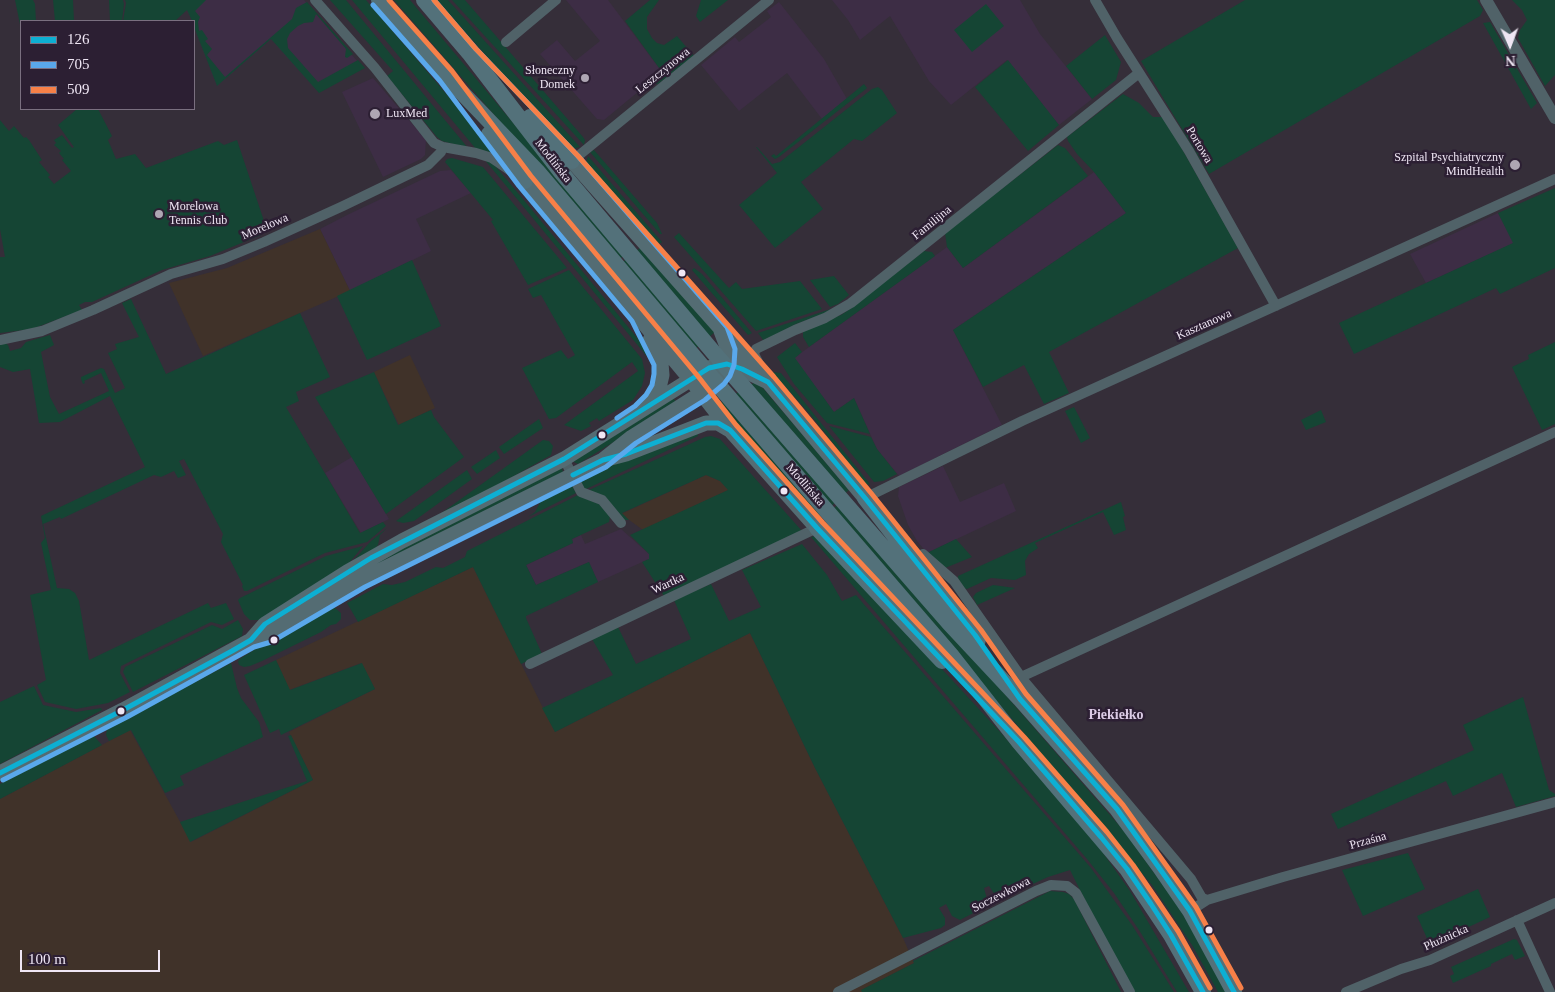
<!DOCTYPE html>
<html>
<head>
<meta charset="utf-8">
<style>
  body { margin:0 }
  #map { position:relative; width:1555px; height:992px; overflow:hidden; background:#352e39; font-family:Georgia,serif }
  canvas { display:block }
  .legend { position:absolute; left:20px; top:20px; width:175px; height:90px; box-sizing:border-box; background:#2c1f33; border:1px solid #7a6f80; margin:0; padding:6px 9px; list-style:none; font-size:15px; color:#efe6f4 }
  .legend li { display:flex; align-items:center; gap:10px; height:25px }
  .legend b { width:25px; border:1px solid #7a6f80 }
  .north { position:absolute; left:1485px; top:20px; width:50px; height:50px; -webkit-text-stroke:4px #2c1f33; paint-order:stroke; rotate:178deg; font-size:14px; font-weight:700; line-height:20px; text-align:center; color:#efe6f4 }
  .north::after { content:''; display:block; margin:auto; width:18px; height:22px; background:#efe6f4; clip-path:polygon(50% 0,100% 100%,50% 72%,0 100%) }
  .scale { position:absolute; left:20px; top:950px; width:140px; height:22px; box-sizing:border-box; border:2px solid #efe6f4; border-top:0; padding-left:6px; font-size:15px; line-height:18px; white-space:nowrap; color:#efe6f4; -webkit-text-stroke:4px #2c1f33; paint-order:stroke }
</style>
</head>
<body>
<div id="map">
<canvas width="1555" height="992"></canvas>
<ul class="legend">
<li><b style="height:6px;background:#0dafd3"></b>126</li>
<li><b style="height:6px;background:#5aa8eb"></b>705</li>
<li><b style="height:6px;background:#f78048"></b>509</li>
</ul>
<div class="north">N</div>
<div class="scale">100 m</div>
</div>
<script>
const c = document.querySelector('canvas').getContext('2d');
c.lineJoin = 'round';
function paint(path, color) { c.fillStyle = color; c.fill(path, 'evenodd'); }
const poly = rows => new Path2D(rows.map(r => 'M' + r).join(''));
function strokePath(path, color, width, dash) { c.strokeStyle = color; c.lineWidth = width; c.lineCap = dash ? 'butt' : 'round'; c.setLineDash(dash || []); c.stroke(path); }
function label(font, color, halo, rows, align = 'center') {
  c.font = font + ' Georgia,serif'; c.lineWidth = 5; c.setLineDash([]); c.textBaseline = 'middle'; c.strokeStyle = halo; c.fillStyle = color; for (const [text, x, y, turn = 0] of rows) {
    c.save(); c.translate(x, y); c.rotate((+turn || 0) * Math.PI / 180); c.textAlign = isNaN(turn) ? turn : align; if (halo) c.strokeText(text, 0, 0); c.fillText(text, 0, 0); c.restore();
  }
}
paint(poly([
  [199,0,304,0,358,62,313,86,271,39,217,86,194,27,194,21,192,21,187,10],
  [566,0,608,0,662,72,604,120,597,119,540,54,557,40,575,61,600,41],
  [832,0,1020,0,1040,34,1092,99,1059,125,1007,60,951,105,929,81,890,16,860,40,848,20],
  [779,2,824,59,847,99,822,119,787,73,739,111,701,65,735,37,739,42,771,17,767,11],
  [373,78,426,140,425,155,421,159,383,177,342,92],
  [451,170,471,193,416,219,431,251,350,291,320,229,347,215,440,171],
  [1094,172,1126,213,953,330,1002,425,899,476,877,449,854,398,834,412,794,358,947,247,963,268],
  [1498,213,1514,243,1426,283,1410,254],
  [352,457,389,519,361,533,325,473],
  [943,466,960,502,1004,483,1016,511,927,553,917,541,908,525,898,496,899,487],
  [621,529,649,554,649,559,598,582,589,562,536,585,526,565,573,543,572,539,581,535,585,544]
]), '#3d2d45');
paint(poly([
  [320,229,350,291,203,356,169,283,227,268],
  [410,355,435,408,399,425,374,372],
  [706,475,720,481,729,490,643,530,621,514],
  [473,567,555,732,750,633,815,768,903,938,914,963,862,990,862,992,0,992,0,799,130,730,191,842,313,780,289,732,375,689,361,663,289,690,276,660]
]), '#403229');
paint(poly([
  [15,0,33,0,35,4,36,21,21,21,21,29],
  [53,0,73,0,74,21,55,21],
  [109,0,123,0,124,4,122,21,110,21],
  [125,0,206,0,195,11,200,17,198,22,199,31,202,30,208,39,205,41,212,49,207,55,225,77,292,19,296,8,307,2,353,54,347,58,345,57,346,49,316,14,313,22,304,23,298,26,290,33,287,39,288,48,318,82,358,60,365,68,319,93,271,39,217,86,194,27,194,21,192,21,187,10,175,21,123,21,126,3],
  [330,0,346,0,468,148,442,141,437,137,387,76,393,71],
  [352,0,366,0,472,124,492,151,490,153,476,149],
  [394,0,410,0,624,255,620,259],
  [437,0,448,0,580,147,573,149,567,147],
  [452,0,465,0,583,137,585,140,584,145],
  [650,0,659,0,647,17,647,29,652,38,657,43,664,45,677,36,694,56,658,84,654,84,652,81,662,72,625,21],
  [701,0,728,0,700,22,696,16],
  [1245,0,1477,0,1483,10,1480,16,1209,174,1141,61],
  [1512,0,1555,0,1555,75,1545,86,1518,38,1520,30,1527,20,1522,10],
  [986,4,1004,26,972,52,954,30],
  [1490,22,1537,103,1531,109,1483,23],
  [1105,35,1121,62,1116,80,1092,99,1066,66],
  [1008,60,1059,125,1028,151,975,87],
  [864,84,867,88,866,89,779,157,775,159,771,156,774,154,776,156],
  [878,87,882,90,897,113,862,141,854,139,801,182,823,209,775,248,739,205,777,173,756,147,757,147,772,164,780,162,872,89],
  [1123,94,1139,103,1153,117,1164,117,1238,248,1049,352,1069,393,1044,404,1024,365,983,387,953,330,1126,213,1094,172,1077,154,1068,141,1067,137],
  [77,109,98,109,112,136,108,140,116,159,135,154,146,168,218,141,224,145,237,140,265,224,261,235,210,256,162,270,92,302,85,302,79,305,82,310,32,329,0,333,0,257,5,257,0,229,0,120,9,131,14,126,24,138,26,137,29,140,42,160,39,162,50,175,48,177,54,184,71,171,62,160,64,159,59,153,61,151,54,145,56,143,54,140,62,135,72,148,74,147,58,125],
  [1058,145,1065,148,1088,176,963,268,947,247,945,233],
  [594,150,657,223,662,234,660,234,590,152],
  [588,156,662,242,661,243,658,243,619,204,585,166],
  [452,158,483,167,567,268,528,285,491,221,493,220,445,162,447,159],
  [484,159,492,162,523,199,638,339,649,354,654,365],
  [1555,188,1555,268,1500,294,1496,288,1354,354,1339,323,1513,243,1498,213],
  [542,189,612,271,641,247,715,332,682,360,541,190],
  [679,233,729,288,736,282,742,289,800,281,822,309,756,331,674,237],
  [924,251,932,252,935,256,809,347,803,337,803,329,841,315,850,309],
  [412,260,441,326,367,360,337,296],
  [694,268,702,274,752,333,748,335,692,270],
  [569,270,642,359,645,373,642,386,633,400,599,421,597,418,589,423,591,426,581,431,564,425,638,371,632,362,556,418,549,419,522,368,561,350,568,359,575,355,541,295,533,298,528,289],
  [834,276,849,295,838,304,830,307,810,280],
  [131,299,166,374,300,313,330,377,296,392,299,401,286,407,360,533,383,522,386,526,367,542,325,553,247,591,244,591,242,586,243,585,221,542,223,534,184,459,179,461,186,475,178,478,174,471,161,477,154,475,61,519,60,517,43,524,57,588,69,589,75,593,79,601,89,660,208,603,211,608,226,603,234,619,222,625,211,622,121,666,120,673,130,692,108,703,76,709,45,702,37,685,46,680,30,595,51,590,41,543,45,538,41,516,145,467,110,396,60,422,39,423,30,369,13,372,0,367,0,344,5,343,8,345,10,351,21,348,26,342,50,335,54,345,41,352,50,397,59,414,109,391,101,373,84,381,85,383,83,384,81,379,81,377,101,368,104,369,115,393,125,388,108,353,117,349,115,344,139,337,122,303],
  [840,306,831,311,796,324,764,341,758,333],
  [1555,342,1555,424,1542,430,1512,367,1529,359,1528,355],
  [795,343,802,352,795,358,834,412,854,398,870,434,827,423,794,384,777,357],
  [374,372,398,425,431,410,434,417,464,457,386,514,315,397],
  [772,372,781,373,870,484,866,485,810,414],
  [757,381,849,490,817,519,762,459,719,404],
  [673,398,677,403,578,464,574,462,574,461],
  [1074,407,1090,438,1081,443,1065,411],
  [1321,410,1326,422,1306,430,1301,420],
  [539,419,543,428,504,454,499,447],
  [829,426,871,437,877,449,897,474,883,481,874,482],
  [696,430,698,436,584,490,580,481,580,479],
  [711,436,720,439,802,531,664,596,642,562,649,559,649,554,630,535,728,490,720,481,706,475,622,513,629,520,622,520,587,491,705,437],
  [543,440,549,441,553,446,551,455,491,489,440,514],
  [496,450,500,458,477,474,471,467],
  [562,467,563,473,354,577,393,552],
  [467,470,472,479,414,521,403,523,396,521],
  [571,484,576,493,528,517,535,512,543,497],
  [578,495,599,504,610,516,609,522,572,539,573,543,526,565,536,585,589,562,598,582,526,616,526,618,542,654,521,664,473,567,358,622,347,603,383,584,392,585,405,582,436,567,443,568,465,557,467,551],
  [1121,502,1125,516,1123,517,1126,530,1114,535,1103,512,1035,543,1038,548,1029,554,1025,561,1026,575,1015,580,991,578,967,589,964,588,958,578,958,576],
  [839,504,1124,831,1179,908,1228,992,1218,992,1192,945,1152,885,834,508],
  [387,528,380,535,378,545,371,553,259,620,250,620,244,614,238,600,240,598,326,556,363,546,349,563,352,562,371,541],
  [816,536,867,588,1002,734,1101,850,1130,891,1189,992,1177,992,1139,930,1114,893,1087,859,811,537],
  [956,539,972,557,945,568,927,553],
  [802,544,827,575,842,601,856,595,1091,868,1132,925,1174,992,1135,992,1101,932,1070,870,1048,877,1002,898,997,898,989,886,984,888,988,903,985,907,960,920,952,916,946,904,939,908,945,918,945,925,941,928,903,938,815,768,750,633,555,732,542,708,613,675,592,639,618,627,636,664,691,639,674,600,711,584,729,621,761,607,742,570],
  [993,585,1015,588,977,605,973,597,976,593],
  [335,608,341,613,341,619,336,624,331,625,321,632,262,661,250,666,244,667,239,665,238,661,241,658,319,610],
  [238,620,243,629,242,636,133,692,123,672,125,667,212,625,222,629],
  [276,660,290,690,362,663,375,689,281,735,279,729,270,733,244,675],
  [231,663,237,688,241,698,259,722,263,737,180,776,184,785,165,793,131,730,109,741,106,735,107,729],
  [34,686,43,705,76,712,101,708,102,710,0,764,0,702],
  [1523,697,1549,790,1555,794,1555,796,1516,807,1502,773,1453,796,1446,781,1338,829,1331,814,1474,750,1463,725],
  [93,735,102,745,0,799,0,784],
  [291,735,313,780,190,842,180,822,307,781,288,736],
  [1408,853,1425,889,1363,916,1342,870],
  [1478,889,1490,917,1430,945,1417,916],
  [1050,891,1063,892,1069,894,1074,899,1121,992,862,992,861,990,914,963,913,961],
  [1514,939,1517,940,1525,956,1515,960,1512,954,1491,964,1491,966,1453,983,1450,976,1454,974,1451,967]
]), '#154534');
strokePath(poly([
  [315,0,375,68,434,143,443,147,476,153,492,158,511,171],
  [1095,0,1117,38,1189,151,1276,306],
  [506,42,556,0],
  [572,161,769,0],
  [0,340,42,331,93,310,171,274,223,259,264,242,343,206,428,165,441,152,443,147],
  [760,366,754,354,756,349,795,330,825,318,851,303,1139,73],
  [564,459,581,492,602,500,621,523],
  [865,498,1022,421,1555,179],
  [923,554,954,581,1024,681,1191,879,1202,898,1207,900],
  [530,664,817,528],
  [1021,677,1555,432],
  [1190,911,1207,900,1283,877,1555,802],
  [1517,920,1550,992],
  [838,992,1036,891,1051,885,1067,886,1076,893,1130,992],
  [1346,992,1401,969,1430,960,1555,903]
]), '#506268', 10);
strokePath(poly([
  [1486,0,1555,118]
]), '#506268', 12);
strokePath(poly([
  [572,161,768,382,865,498],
  [525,181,691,380,730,430,817,528],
  [647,405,659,388,662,375,661,363,650,340],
  [607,459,626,454,706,423,718,423,728,429],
  [251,640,265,624,347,572,402,541,564,459,709,368,719,365,733,365,768,382],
  [0,773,123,710,251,640,268,635,361,580,603,460,632,437,700,394,722,376,727,364,728,356,728,349,721,331]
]), '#546c73', 15);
strokePath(poly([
  [379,0,446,76,537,171,701,365,951,655,1019,742,1127,869,1171,935,1203,992],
  [424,0,470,54,561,172,714,353,949,623,1020,699,1117,809,1159,866,1190,911,1234,992],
  [530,117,572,161],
  [489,134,525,181],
  [865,498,918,566,978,640],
  [817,528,942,661]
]), '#53717a', 16);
strokePath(poly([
  [573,475,603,460,626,454,706,423,718,423,730,430,817,528,1019,742,1101,837,1127,869,1151,904,1171,935,1203,992],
  [0,773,123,710,232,651,251,640,265,624,371,558,564,459,709,368,727,364,742,369,768,382,865,498,975,635,1020,699,1117,809,1190,911,1234,992]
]), '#0dafd3', 5);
strokePath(poly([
  [373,5,440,81,519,186,632,321,654,365,654,374,652,385,646,395,635,406,617,418],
  [3,780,127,717,254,647,271,642,365,587,606,467,636,443,705,400,724,384,730,376,734,365,735,349,727,327,578,156,476,49,434,0]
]), '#5aa8eb', 5);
strokePath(poly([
  [389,0,452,71,531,176,697,375,736,425,823,523,1024,737,1107,832,1133,865,1157,900,1178,931,1210,988],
  [434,0,476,49,578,156,774,377,871,493,981,630,1026,694,1123,805,1196,907,1241,988]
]), '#f78048', 5);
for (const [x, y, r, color] of [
  [585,78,5,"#aea6b3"],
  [375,114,6,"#aea6b3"],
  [1515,165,6,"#aea6b3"],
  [159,214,5,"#aea6b3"],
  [682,273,4.5,"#efe6f4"],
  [602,435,4.5,"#efe6f4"],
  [784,491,4.5,"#efe6f4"],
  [274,640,4.5,"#efe6f4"],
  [121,711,4.5,"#efe6f4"],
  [1209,930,4.5,"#efe6f4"]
]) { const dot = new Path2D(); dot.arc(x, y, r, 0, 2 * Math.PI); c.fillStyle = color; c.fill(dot); strokePath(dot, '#2c1f33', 2); }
label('12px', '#efe6f4', '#2c1f33', [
  ["Słoneczny",575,71],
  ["Domek",575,85],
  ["LuxMed",386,114,"left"],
  ["Szpital Psychiatryczny",1504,158],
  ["MindHealth",1504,172],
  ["Morelowa",169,207,"left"],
  ["Tennis Club",169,221,"left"]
], 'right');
label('12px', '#efe6f4', '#2c1f33', [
  ["Leszczynowa",663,71,-39],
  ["Portowa",1199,145,59],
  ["Modlińska",553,161,52],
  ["Familijna",932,223,-39],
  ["Morelowa",265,227,-23],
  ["Kasztanowa",1204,325,-24],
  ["Modlińska",805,485,49],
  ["Wartka",668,584,-25],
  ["Przaśna",1368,841,-15],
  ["Soczewkowa",1001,895,-27],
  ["Płużnicka",1446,938,-24]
]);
label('bold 14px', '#dbcbe5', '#2c1f33', [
  ["Piekiełko",1116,715]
]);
</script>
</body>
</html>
